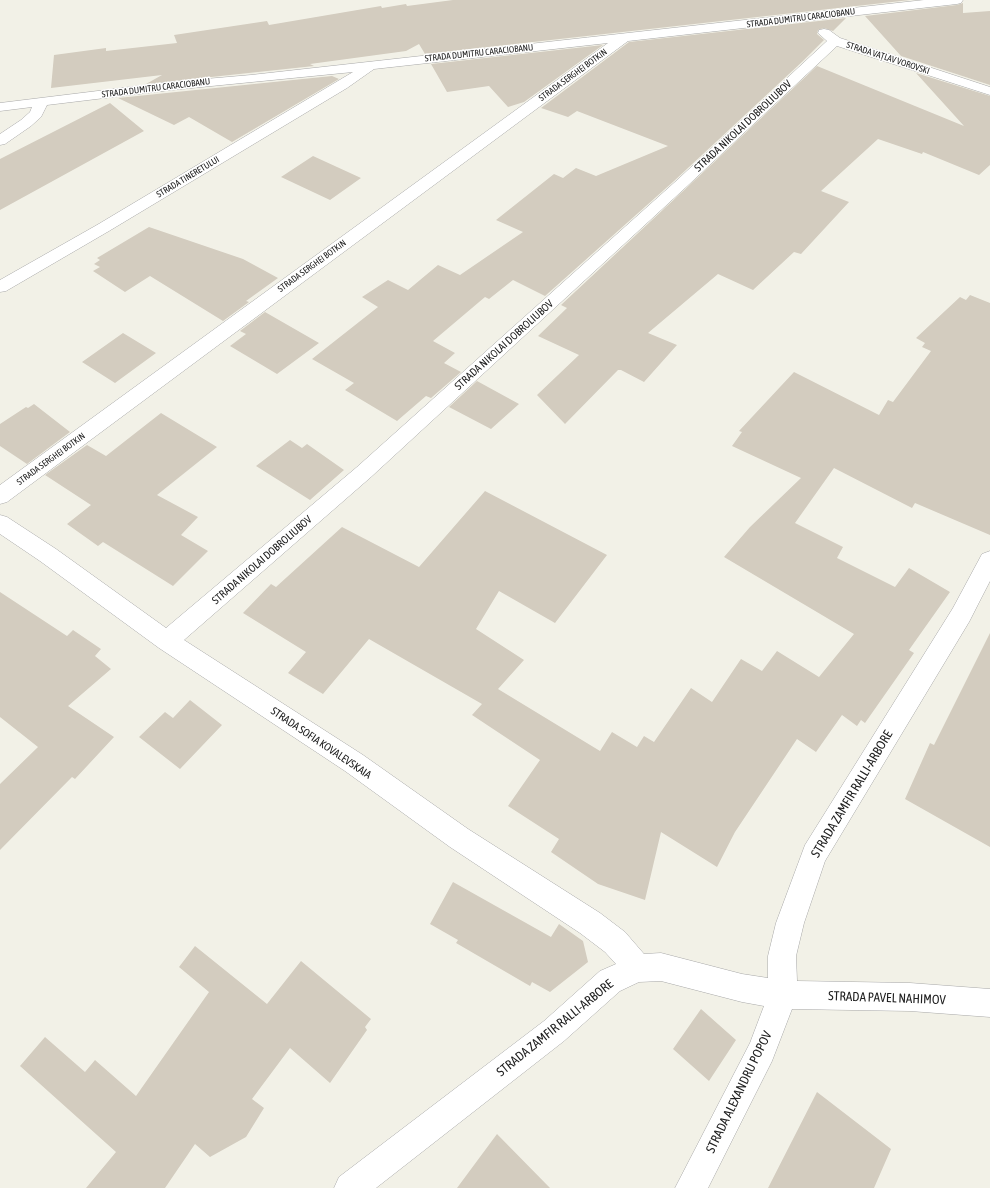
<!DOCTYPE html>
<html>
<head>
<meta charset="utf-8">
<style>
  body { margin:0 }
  canvas { display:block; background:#f2f1e7 }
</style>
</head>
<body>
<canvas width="990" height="1188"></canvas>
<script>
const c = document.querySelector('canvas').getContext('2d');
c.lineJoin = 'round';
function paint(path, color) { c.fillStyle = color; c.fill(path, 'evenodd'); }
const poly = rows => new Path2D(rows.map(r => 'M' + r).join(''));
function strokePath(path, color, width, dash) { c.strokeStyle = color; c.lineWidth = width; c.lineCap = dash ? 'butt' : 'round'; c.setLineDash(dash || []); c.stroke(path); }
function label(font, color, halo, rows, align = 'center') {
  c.font = font + ' "Asap Condensed",sans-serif'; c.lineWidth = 3; c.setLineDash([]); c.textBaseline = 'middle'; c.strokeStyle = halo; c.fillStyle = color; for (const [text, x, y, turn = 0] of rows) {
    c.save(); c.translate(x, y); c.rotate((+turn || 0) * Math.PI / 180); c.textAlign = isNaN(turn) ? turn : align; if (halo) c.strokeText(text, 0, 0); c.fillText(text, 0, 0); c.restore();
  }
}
paint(poly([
  [453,0,910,0,425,54,419,44,406,51,310,64,314,66,146,84,162,75,51,88,54,55,106,48,106,51,177,43,174,35,267,21,269,25,381,6,382,8,406,4,407,6],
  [963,3,963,13,990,11,990,85,901,56,865,16,957,5],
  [846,18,833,31,824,28,818,30,817,34,824,40,803,61,674,181,545,296,513,280,489,299,485,297,433,341,455,353,444,363,461,372,431,398,426,396,397,421,345,390,354,383,312,359,378,307,362,297,388,280,408,290,438,265,460,275,523,232,496,220,554,174,563,178,576,168,596,176,668,146,577,111,568,117,541,108,629,42],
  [603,45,524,102,508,107,489,86,447,92,431,64],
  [817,66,964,126,916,73,990,96,990,165,979,175,923,152,922,154,878,139,821,191,849,202,801,254,794,252,753,290,718,274,648,333,677,345,644,382,621,370,618,370,565,424,537,395,579,355,538,336,567,308,561,305],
  [332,76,339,79,232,142,189,117,174,125,118,98],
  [110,103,144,131,0,210,0,159],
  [313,156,361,178,330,200,281,177],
  [149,227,243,259,278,278,246,301,249,302,223,321,150,276,125,292,93,271,100,267,94,264,100,260,97,258],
  [970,295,990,303,990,535,915,503,912,508,834,468,795,523,843,547,837,558,895,587,909,568,950,592,909,650,914,653,865,723,861,720,857,726,842,715,816,752,797,739,735,832,717,867,661,832,645,900,598,884,551,852,559,839,508,806,540,760,472,715,482,704,369,639,323,694,288,673,306,652,243,613,271,584,276,587,342,527,419,567,485,491,607,555,555,623,499,591,476,629,524,660,498,689,600,751,612,732,637,747,644,736,654,742,691,688,712,702,741,659,762,671,777,651,819,677,854,634,724,557,750,527,801,478,732,446,742,432,739,431,794,372,879,415,888,400,893,402,931,351,922,347,925,343,916,338,960,297,966,300],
  [265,312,319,343,277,374,230,346,246,334,240,331],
  [123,333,156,353,115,383,82,362],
  [477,381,519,404,491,429,449,407],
  [34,404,70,432,27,464,0,446,0,424,26,407,28,408],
  [161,413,217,447,157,495,198,517,181,535,208,551,173,586,103,542,98,546,67,524,91,505,45,475,87,445,106,456],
  [290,440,302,448,307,444,344,470,310,500,256,466],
  [0,592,67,636,73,630,101,649,95,656,111,669,68,706,114,737,75,779,72,777,0,850,0,784,38,747,0,717],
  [990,633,990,847,905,799,930,743,934,745],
  [190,700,222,725,180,769,139,737,165,712,173,718],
  [453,882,551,937,559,924,583,941,588,962,550,992,532,982,530,986,456,943,458,940,430,924],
  [195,946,267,1004,301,961,371,1019,365,1027,367,1030,330,1083,290,1048,252,1099,264,1108,246,1137,210,1157,195,1144,165,1188,86,1188,116,1152,20,1066,45,1037,85,1072,95,1060,136,1096,209,992,179,967],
  [701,1009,736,1040,709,1081,673,1049],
  [817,1092,891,1149,874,1188,768,1188],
  [497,1134,550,1188,457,1188]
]), '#d3ccbf');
const minor = poly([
  [924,0,963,0,961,3,957,4,628,41,7,502,0,504,0,485,608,43,374,69,347,88,109,231,6,291,0,292,0,280,97,225,353,72,171,90,47,105,41,117,31,126,5,144,0,145,0,134,21,120,30,112,32,107,0,111,0,103,171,82,251,75,924,0],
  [824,29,829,30,840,38,990,87,990,95,837,46,685,188,371,477,184,640,363,755,468,829,600,913,625,932,644,954,661,953,742,974,768,978,768,956,776,923,805,845,953,608,982,554,990,551,990,581,969,622,825,861,804,923,796,956,797,981,910,983,990,989,990,1017,910,1011,792,1009,772,1061,708,1188,675,1188,750,1043,764,1006,742,1002,661,981,639,982,620,991,564,1041,376,1188,334,1188,339,1177,544,1021,600,971,616,964,605,952,580,933,450,847,345,771,159,648,40,561,0,534,0,515,7,517,56,549,166,628,357,467,675,182,827,41,818,33,819,30,824,29]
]);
strokePath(minor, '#a8a8a8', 1);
paint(minor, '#fff');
label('9px', '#212121', '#fff', [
  ["STRADA DUMITRU CARACIOBANU",801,18,-7],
  ["STRADA DUMITRU CARACIOBANU",479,53,-6],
  ["STRADA VAȚLAV VOROVSKI",888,58,18],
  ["STRADA SERGHEI BOTKIN",573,75,-36],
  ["STRADA DUMITRU CARACIOBANU",156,88,-7],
  ["STRADA TINERETULUI",188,177,-31],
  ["STRADA SERGHEI BOTKIN",312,266,-36],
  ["STRADA SERGHEI BOTKIN",51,459,-36]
]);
label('11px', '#212121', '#fff', [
  ["STRADA NIKOLAI DOBROLIUBOV",743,126,-43],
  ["STRADA NIKOLAI DOBROLIUBOV",504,345,-42],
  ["STRADA NIKOLAI DOBROLIUBOV",262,560,-41],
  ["STRADA SOFIA KOVALEVSKAIA",321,743,34]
]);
label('13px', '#212121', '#fff', [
  ["STRADA ZAMFIR RALLI-ARBORE",852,794,-59],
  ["STRADA PAVEL NAHIMOV",887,998,2],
  ["STRADA ZAMFIR RALLI-ARBORE",555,1028,-39],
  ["STRADA ALEXANDRU POPOV",739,1092,-64]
]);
</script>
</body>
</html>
